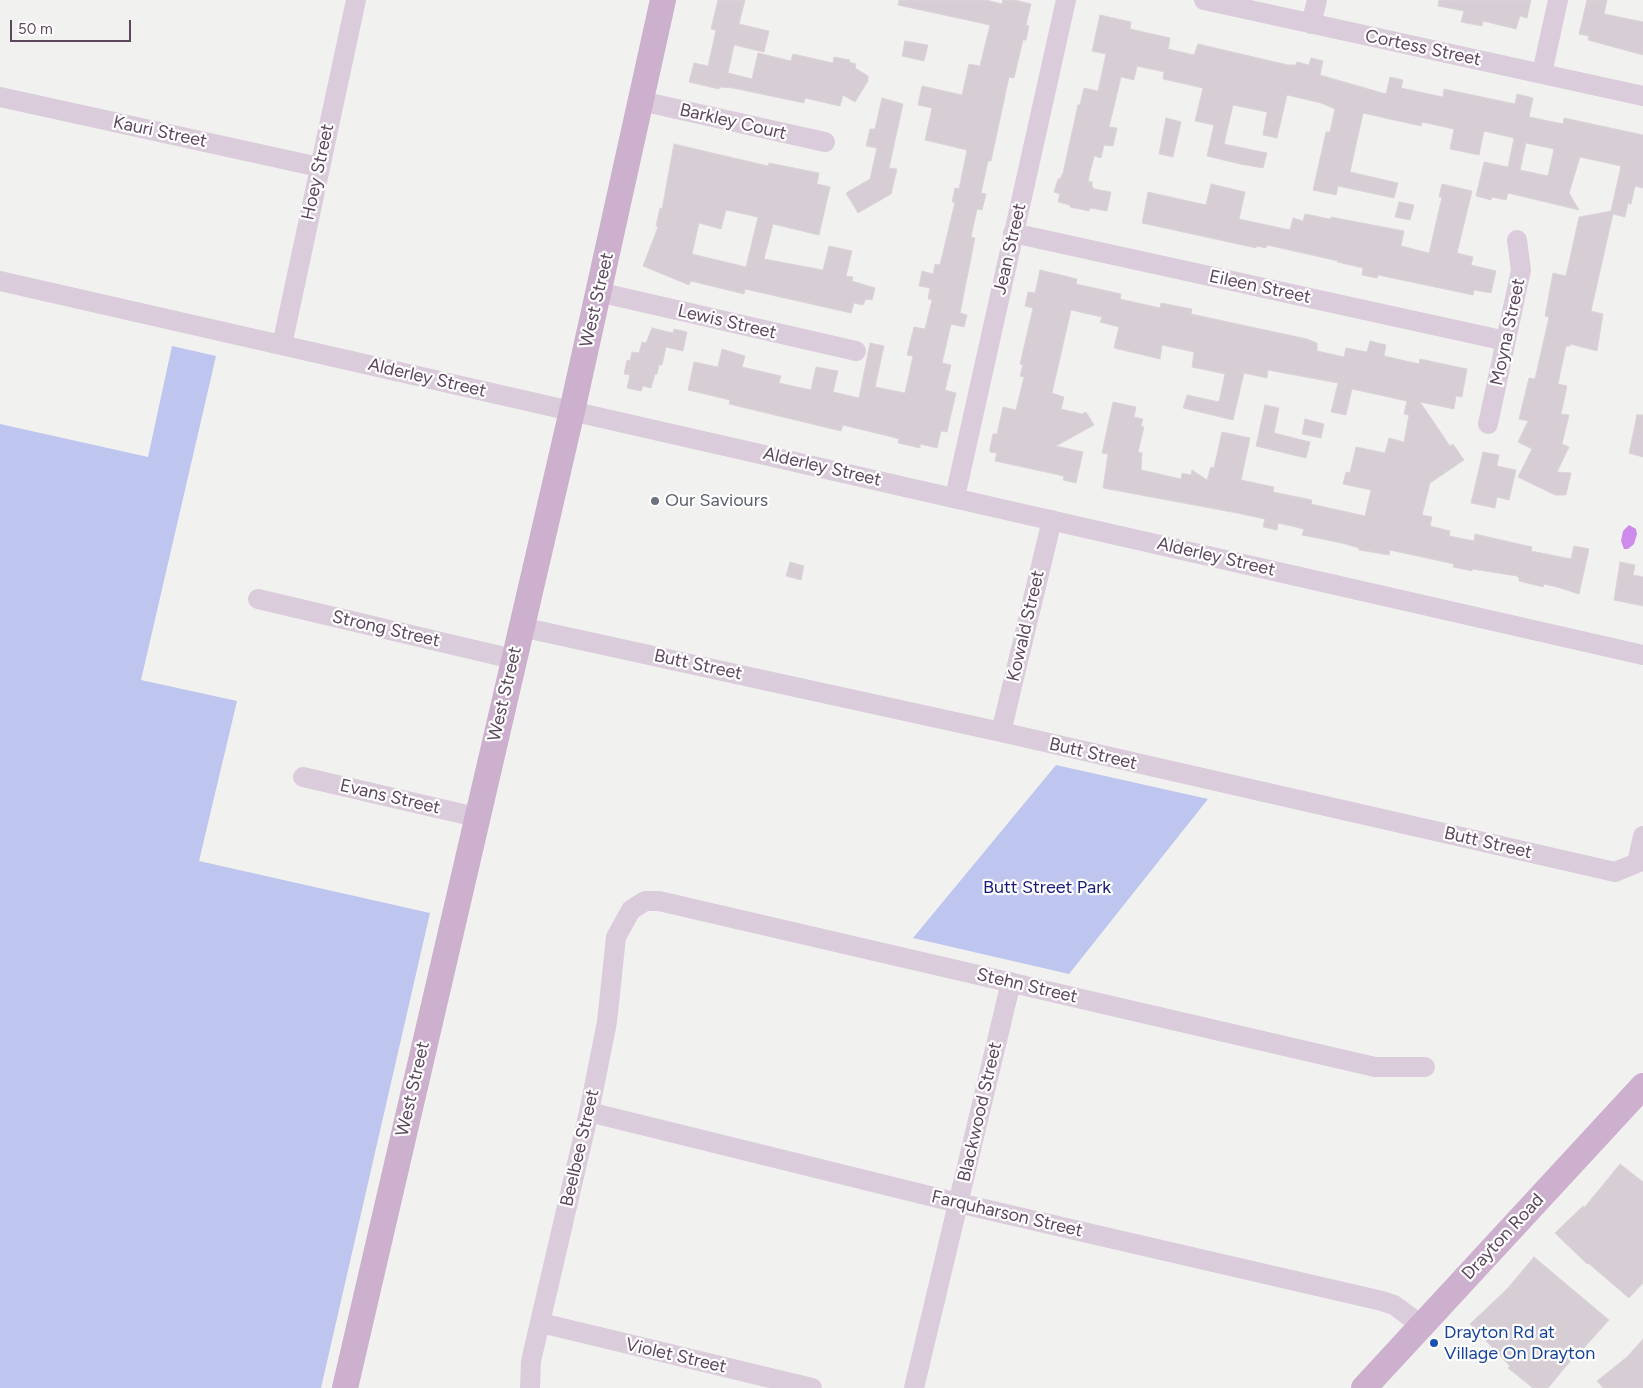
<!DOCTYPE html>
<html>
<head>
<meta charset="utf-8">
<style>
  body { margin:0 }
  #map { position:relative; width:1643px; height:1388px; overflow:hidden; background:#f1f2ef; font-family:Figtree,sans-serif }
  canvas { display:block }
  .scale { position:absolute; left:10px; top:20px; width:121px; height:22px; box-sizing:border-box; border:2px solid #5c475d; border-top:0; padding-left:6px; font-size:15px; line-height:18px; white-space:nowrap; color:#5c475d; -webkit-text-stroke:4px #fff; paint-order:stroke }
</style>
</head>
<body>
<div id="map">
<canvas width="1643" height="1388"></canvas>
<div class="scale">50 m</div>
</div>
<script>
const c = document.querySelector('canvas').getContext('2d');
c.lineJoin = 'round';
function paint(path, color) { c.fillStyle = color; c.fill(path, 'evenodd'); }
const poly = rows => new Path2D(rows.map(r => 'M' + r).join(''));
function strokePath(path, color, width, dash) { c.strokeStyle = color; c.lineWidth = width; c.lineCap = dash ? 'butt' : 'round'; c.setLineDash(dash || []); c.stroke(path); }
function label(font, color, halo, rows, align = 'center') {
  c.font = font + ' Figtree,sans-serif'; c.lineWidth = 4.5; c.setLineDash([]); c.textBaseline = 'middle'; c.strokeStyle = halo; c.fillStyle = color; for (const [text, x, y, turn = 0] of rows) {
    c.save(); c.translate(x, y); c.rotate((+turn || 0) * Math.PI / 180); c.textAlign = isNaN(turn) ? turn : align; if (halo) c.strokeText(text, 0, 0); c.fillText(text, 0, 0); c.restore();
  }
}
paint(poly([
  [172,346,216,356,141,680,237,701,199,861,430,913,321,1388,0,1388,0,424,148,457],
  [1056,765,1208,799,1069,974,913,938]
]), '#bec5ef');
paint(poly([
  [1629,525,1636,529,1637,534,1634,544,1628,549,1624,549,1621,541,1623,531]
]), '#cd8ceb');
const building = poly([
  [718,0,745,0,739,24,769,31,764,52,734,45,728,73,752,79,758,53,791,61,793,54,833,63,834,57,850,60,849,62,856,64,855,68,868,76,868,81,855,102,843,95,840,106,805,98,804,103,733,88,720,87,719,89,689,82,694,63,708,66,716,30,711,29,718,0],
  [899,0,986,0,1002,4,1003,0,1015,0,1031,4,1026,25,1029,26,1026,40,1023,40,1014,78,1009,77,991,161,988,161,981,193,986,194,982,210,977,209,971,237,975,238,960,313,967,315,964,327,951,324,942,363,951,365,945,390,956,393,947,432,941,431,937,448,920,444,920,448,898,443,899,439,892,437,843,425,841,431,729,404,730,400,688,390,694,362,718,367,722,349,745,356,742,367,781,376,779,383,811,390,816,367,838,371,833,392,859,398,870,343,884,346,875,387,905,393,913,356,907,355,914,327,925,329,932,300,928,299,930,288,919,286,922,271,933,274,935,264,940,265,955,202,952,202,955,188,959,189,967,150,925,140,932,108,918,105,922,86,962,95,969,64,980,66,990,25,898,5,899,0],
  [1439,0,1531,0,1527,18,1520,16,1516,29,1483,21,1482,26,1461,22,1464,11,1438,6,1439,0],
  [1587,0,1607,0,1604,14,1643,22,1643,55,1588,40,1589,36,1579,34,1587,0],
  [1100,15,1131,22,1130,29,1170,38,1168,49,1194,55,1198,44,1288,65,1296,65,1297,62,1309,65,1311,58,1323,61,1320,75,1386,94,1390,77,1403,80,1401,88,1443,97,1444,89,1515,104,1517,94,1533,98,1529,117,1563,124,1564,118,1643,135,1643,188,1635,186,1631,204,1628,203,1625,217,1613,214,1591,311,1603,314,1597,351,1570,344,1570,346,1566,346,1558,384,1567,386,1561,414,1569,415,1562,444,1569,447,1557,472,1571,473,1566,495,1555,495,1518,477,1532,449,1518,442,1528,421,1519,419,1529,378,1535,379,1549,317,1545,316,1553,273,1566,276,1579,217,1611,211,1621,166,1580,157,1569,193,1579,210,1508,193,1506,200,1492,197,1491,200,1476,196,1484,162,1508,167,1514,138,1484,131,1479,155,1450,149,1454,129,1422,122,1421,126,1363,113,1350,172,1398,183,1394,198,1338,186,1336,195,1313,190,1326,132,1330,132,1335,109,1321,103,1287,95,1277,138,1263,135,1267,112,1233,105,1224,144,1267,153,1263,168,1240,164,1207,156,1214,125,1195,121,1203,88,1163,79,1164,72,1137,66,1134,80,1121,77,1109,127,1117,128,1113,146,1104,145,1101,158,1094,156,1088,181,1092,182,1092,186,1094,189,1111,192,1107,211,1090,208,1089,211,1070,207,1070,205,1058,202,1060,194,1054,192,1058,179,1060,179,1063,173,1078,105,1080,105,1084,88,1098,91,1106,54,1092,51,1100,15],
  [1526,143,1554,149,1548,176,1520,170,1526,143],
  [905,41,928,45,924,61,902,56,905,41],
  [882,98,903,104,889,168,897,169,891,194,858,213,846,193,870,179,877,148,866,146,870,129,875,129,882,98],
  [1166,118,1181,122,1173,157,1159,154,1166,118],
  [674,144,768,166,769,163,819,173,817,184,830,187,819,235,773,224,764,259,823,270,829,246,852,251,846,276,853,277,852,281,875,288,872,300,866,299,863,305,854,303,851,313,745,289,744,294,691,281,689,285,643,266,658,227,656,226,660,208,662,209,674,144],
  [726,210,758,217,746,267,692,254,699,223,721,229,726,210],
  [1211,184,1245,192,1239,219,1290,230,1293,218,1303,221,1305,214,1330,219,1331,217,1404,231,1401,246,1429,253,1442,197,1439,197,1442,184,1472,191,1457,253,1473,257,1471,265,1496,271,1491,293,1474,290,1473,295,1378,275,1377,278,1362,275,1363,268,1337,262,1338,261,1267,245,1266,248,1257,246,1256,248,1142,223,1148,192,1206,205,1211,184],
  [1399,202,1414,205,1410,220,1395,217,1399,202],
  [1040,270,1077,279,1076,284,1121,294,1120,299,1160,308,1161,303,1192,309,1191,314,1307,339,1317,343,1317,351,1344,357,1346,348,1367,352,1370,341,1386,345,1384,356,1419,364,1420,359,1467,369,1462,397,1456,396,1454,409,1420,402,1450,446,1453,444,1464,460,1430,483,1422,515,1432,517,1430,526,1450,531,1449,536,1474,541,1475,534,1532,547,1531,551,1571,559,1574,546,1589,549,1579,594,1557,587,1544,584,1543,587,1519,581,1519,578,1517,576,1472,569,1472,571,1453,567,1454,564,1390,550,1389,555,1359,550,1359,548,1342,543,1302,535,1304,529,1278,523,1277,530,1263,527,1265,519,1237,513,1103,488,1108,454,1102,453,1113,402,1136,407,1134,417,1143,419,1141,426,1144,427,1138,452,1142,453,1141,470,1181,479,1182,473,1191,475,1192,470,1207,480,1211,467,1214,468,1222,432,1250,438,1241,480,1274,487,1273,492,1312,500,1311,504,1365,516,1371,490,1343,484,1346,472,1350,473,1356,447,1385,453,1389,438,1404,442,1409,415,1404,414,1407,401,1352,389,1346,415,1331,412,1338,383,1268,370,1267,378,1244,373,1233,420,1183,408,1187,395,1219,402,1225,374,1192,367,1194,352,1162,345,1160,359,1114,348,1119,327,1100,322,1102,317,1071,310,1052,393,1064,397,1061,409,1082,414,1086,412,1094,425,1056,446,1083,452,1076,483,1063,480,1064,476,995,461,997,453,990,452,990,448,993,434,997,434,1003,407,1016,410,1024,377,1020,376,1023,365,1020,364,1033,308,1025,306,1028,292,1035,293,1040,270],
  [652,328,673,333,674,329,687,332,683,351,666,347,662,365,659,365,657,374,655,374,651,388,643,386,641,391,627,388,630,375,624,374,627,360,630,361,632,352,639,353,642,342,646,343,652,328],
  [1265,405,1279,408,1274,433,1310,442,1306,458,1256,446,1265,405],
  [1637,415,1643,415,1643,457,1629,453,1637,415],
  [1305,419,1324,424,1321,438,1302,434,1305,419],
  [1483,452,1499,455,1497,466,1516,470,1509,500,1497,497,1495,508,1471,503,1483,452],
  [790,562,804,566,801,580,786,576,790,562],
  [1620,562,1635,565,1633,575,1643,577,1643,606,1614,600,1620,562],
  [1620,1164,1643,1182,1643,1283,1629,1298,1588,1263,1587,1264,1555,1233,1583,1206,1584,1208,1620,1164],
  [1534,1257,1609,1320,1583,1349,1582,1347,1548,1388,1533,1388,1508,1368,1510,1366,1470,1324,1507,1289,1534,1257],
  [1643,1339,1643,1388,1603,1388,1597,1381,1627,1357,1643,1339]
]);
paint(building, '#d7ced5');
strokePath(building, '#dbd3d9', 1);
strokePath(poly([
  [1204,0,1643,96],
  [1311,24,1317,0],
  [1542,73,1558,0],
  [0,97,319,167],
  [641,101,825,142],
  [1013,233,1506,341],
  [0,281,1643,655],
  [598,292,856,351],
  [282,345,356,0],
  [1488,424,1521,270,1517,240],
  [955,497,1066,0],
  [258,599,513,659],
  [521,627,1001,732,1615,872,1637,863,1643,836],
  [1001,732,1052,520],
  [303,777,476,817],
  [589,1112,958,1203,1382,1301,1394,1305,1421,1325],
  [541,1323,812,1388],
  [530,1388,531,1361,589,1112,607,1022,616,937,631,910,645,901,659,901,1375,1067,1425,1067],
  [914,1388,1011,982]
]), '#dbccdc', 20);
strokePath(poly([
  [345,1388,572,411,663,0],
  [1364,1388,1643,1086]
]), '#cdafce', 26);
for (const [x, y, r, color] of [
  [655,501,5,"#6b7280"],
  [1434,1343,5,"#1a4fb4"]
]) { const dot = new Path2D(); dot.arc(x, y, r, 0, 2 * Math.PI); c.fillStyle = color; c.fill(dot); strokePath(dot, '#fff', 2); }
label('18px', '#5c475d', '#fff', [
  ["Cortess Street",1423,48,12],
  ["Barkley Court",733,122,13],
  ["Kauri Street",160,132,12],
  ["Hoey Street",318,172,-78],
  ["Jean Street",1010,249,-77],
  ["Eileen Street",1260,287,12],
  ["West Street",597,300,-77],
  ["Lewis Street",727,322,13],
  ["Moyna Street",1508,332,-78],
  ["Alderley Street",427,378,13],
  ["Alderley Street",822,467,13],
  ["Alderley Street",1216,557,13],
  ["Kowald Street",1026,626,-77],
  ["Strong Street",386,629,13],
  ["Butt Street",698,665,12],
  ["West Street",505,694,-77],
  ["Butt Street",1093,754,13],
  ["Evans Street",390,797,13],
  ["Butt Street",1488,843,13],
  ["Stehn Street",1027,986,13],
  ["West Street",413,1089,-77],
  ["Blackwood Street",980,1112,-77],
  ["Beelbee Street",580,1148,-77],
  ["Farquharson Street",1007,1214,13],
  ["Drayton Road",1503,1237,-47],
  ["Violet Street",676,1356,13]
]);
label('18px', '#5b616d', '#fff', [
  ["Our Saviours",665,501]
], 'left');
label('18px', '#181a7e', '#fff', [
  ["Butt Street Park",1047,888]
]);
label('18px', '#164399', '#fff', [
  ["Drayton Rd at",1444,1333],
  ["Village On Drayton",1444,1354]
], 'left');
</script>
</body>
</html>
